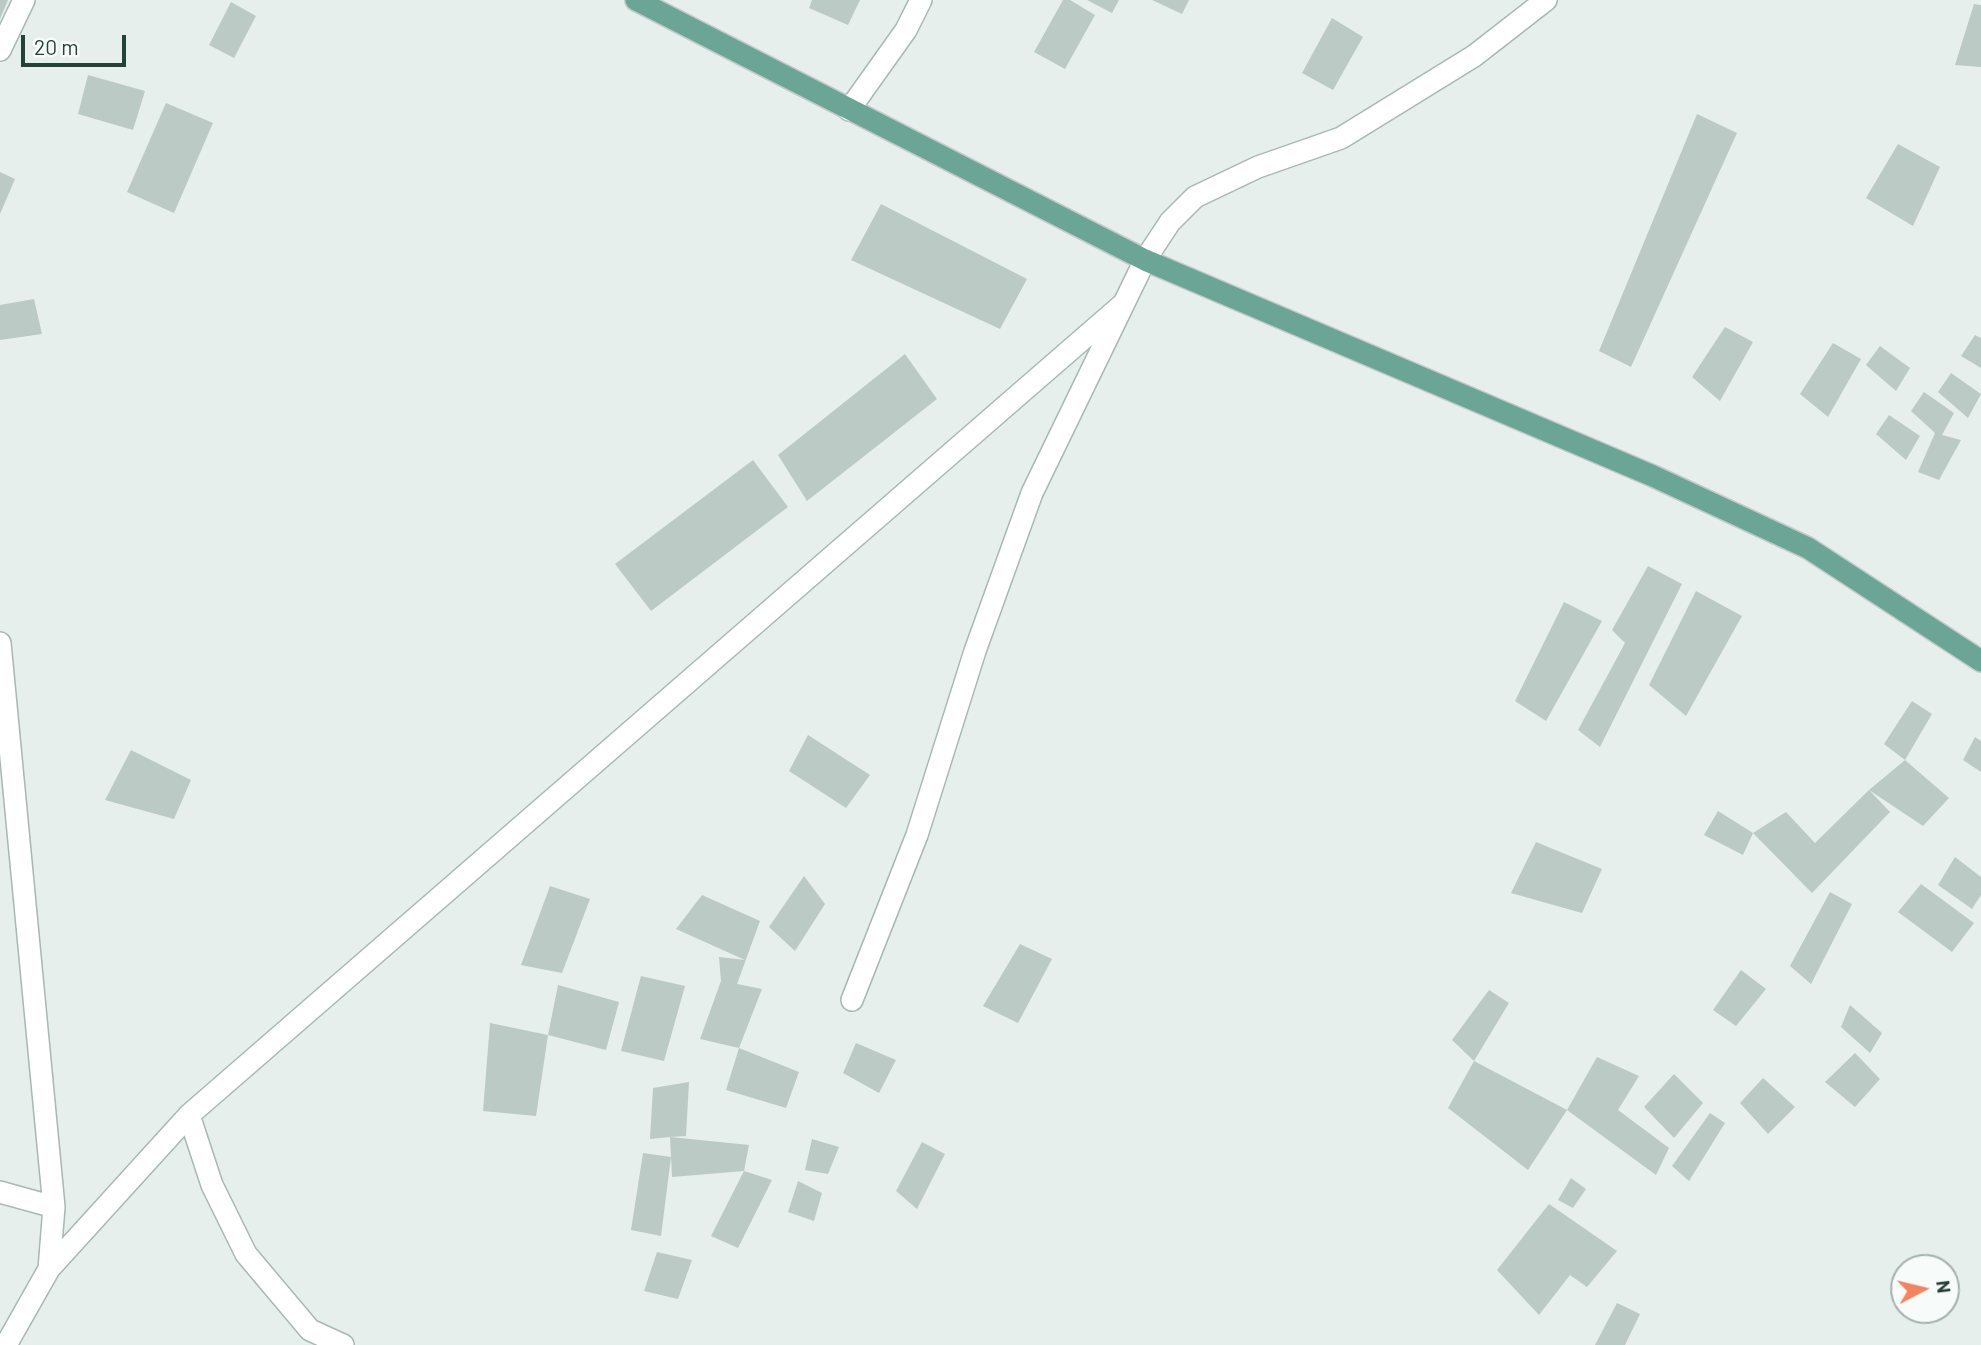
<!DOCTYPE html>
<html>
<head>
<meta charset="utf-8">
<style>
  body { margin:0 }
  #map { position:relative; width:1981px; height:1345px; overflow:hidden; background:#e6efeb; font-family:Barlow,sans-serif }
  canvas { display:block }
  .north { position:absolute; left:1890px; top:1254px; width:70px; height:70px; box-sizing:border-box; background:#f7fbf9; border:2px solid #a3b1ad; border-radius:50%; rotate:83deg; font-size:19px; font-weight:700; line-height:28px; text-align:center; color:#24423a }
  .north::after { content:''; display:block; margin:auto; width:24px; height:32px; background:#f4845f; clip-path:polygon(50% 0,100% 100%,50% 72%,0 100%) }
  .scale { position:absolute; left:21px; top:35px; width:105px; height:32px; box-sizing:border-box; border:4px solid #24423a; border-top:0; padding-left:9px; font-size:21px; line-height:24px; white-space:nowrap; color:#24423a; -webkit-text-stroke:5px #f7fbf9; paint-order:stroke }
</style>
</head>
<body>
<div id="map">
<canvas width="1981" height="1345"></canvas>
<div class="north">N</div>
<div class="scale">20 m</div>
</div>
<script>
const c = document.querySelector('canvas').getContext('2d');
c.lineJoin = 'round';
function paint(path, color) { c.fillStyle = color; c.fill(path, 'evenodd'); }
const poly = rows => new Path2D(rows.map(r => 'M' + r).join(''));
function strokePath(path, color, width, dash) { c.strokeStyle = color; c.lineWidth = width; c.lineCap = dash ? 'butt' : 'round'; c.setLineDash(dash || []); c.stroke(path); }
paint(poly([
  [0,0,8,0,0,19],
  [812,0,860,0,848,25,809,8],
  [1063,0,1070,0,1095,15,1065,69,1034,52],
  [1087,0,1119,0,1112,13],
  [1152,0,1189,0,1182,14],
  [231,2,256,16,234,58,209,45],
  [1974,4,1981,5,1981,67,1955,65],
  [1332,18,1363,37,1333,90,1302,73],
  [88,75,145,91,133,130,78,114],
  [166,103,213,123,174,213,127,192],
  [1697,114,1737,133,1631,367,1599,351],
  [1898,144,1940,167,1913,226,1866,198],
  [0,172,15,179,0,214],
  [881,204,1027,279,1000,329,851,260],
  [34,299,42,334,0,340,0,305],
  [1725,327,1753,342,1720,401,1692,377],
  [1975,335,1981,338,1981,368,1961,356],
  [1833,343,1861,359,1828,417,1800,394],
  [1880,346,1910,368,1896,391,1866,365],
  [905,354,937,399,807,501,778,455],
  [1951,373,1981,394,1968,418,1938,392],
  [1924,392,1954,413,1942,435,1961,440,1939,480,1918,472,1935,433,1911,411],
  [1889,415,1920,436,1906,460,1876,434],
  [753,460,788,507,651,611,615,564],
  [1648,566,1682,584,1600,747,1578,730,1625,643,1612,630],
  [1696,591,1742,616,1686,716,1649,685],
  [1564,602,1602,621,1546,721,1515,701],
  [1912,701,1932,714,1905,760,1949,798,1923,826,1869,790,1890,812,1812,893,1753,833,1743,855,1704,835,1718,811,1753,833,1786,812,1815,843,1869,790,1905,760,1884,744],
  [808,735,870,775,846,808,789,771],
  [1975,737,1981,741,1981,772,1963,760],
  [131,750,191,780,174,819,105,800],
  [1536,842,1602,869,1582,913,1511,893],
  [1955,857,1981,877,1981,895,1972,909,1938,885],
  [804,876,825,904,795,951,769,927],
  [1921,884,1974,923,1952,952,1898,912],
  [550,886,590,899,562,973,521,965],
  [1830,892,1852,904,1811,984,1790,966],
  [702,895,760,921,737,984,762,989,739,1048,700,1039,721,981,719,957,745,960,676,929],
  [1020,944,1052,959,1018,1023,983,1006],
  [1741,970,1766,989,1736,1026,1713,1010],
  [641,976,685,986,664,1061,621,1051],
  [558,985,619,1002,606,1050,548,1035,536,1116,483,1111,490,1023,548,1035],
  [1489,990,1509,1003,1474,1061,1452,1040],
  [1850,1005,1882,1033,1870,1053,1841,1027],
  [856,1043,896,1060,879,1093,843,1073],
  [739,1048,799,1072,786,1108,726,1090],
  [1855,1053,1880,1079,1855,1107,1825,1082],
  [1597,1057,1639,1076,1618,1110,1669,1148,1656,1175,1567,1110],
  [1474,1061,1567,1110,1528,1170,1448,1108],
  [1674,1074,1703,1103,1674,1138,1644,1107],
  [1763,1078,1795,1107,1768,1134,1740,1103],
  [689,1082,686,1136,670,1137,749,1145,744,1171,772,1180,738,1248,711,1236,744,1171,672,1177,671,1157,661,1236,631,1230,643,1153,671,1157,670,1137,650,1139,653,1088],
  [1710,1113,1725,1123,1689,1181,1672,1166],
  [812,1139,839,1147,828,1174,805,1170],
  [922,1142,945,1154,917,1209,896,1191],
  [1571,1178,1586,1189,1573,1208,1558,1200],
  [798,1181,822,1193,814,1221,788,1212],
  [1549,1204,1617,1251,1587,1287,1570,1275,1539,1315,1497,1270],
  [657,1252,692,1260,678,1299,644,1291],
  [1617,1303,1640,1314,1625,1345,1595,1345]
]), '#bbcac4');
const minor = poly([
  [0,50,24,0],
  [849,110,906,30,921,0],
  [0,643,54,1207,49,1269],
  [852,1000,917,835,975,651,1032,493,1145,260,1170,222,1195,197,1258,167,1341,138,1474,56,1546,0],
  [189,1115,212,1185,246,1254,310,1330,343,1345],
  [0,1192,54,1207],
  [6,1345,49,1269,189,1115,1122,305]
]);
const major = poly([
  [636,0,1145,260,1653,476,1808,548,1981,661]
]);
strokePath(minor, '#a8b8b2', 24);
strokePath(major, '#c2cac8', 24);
strokePath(minor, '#fff', 21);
strokePath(major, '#6aa596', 21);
</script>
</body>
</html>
